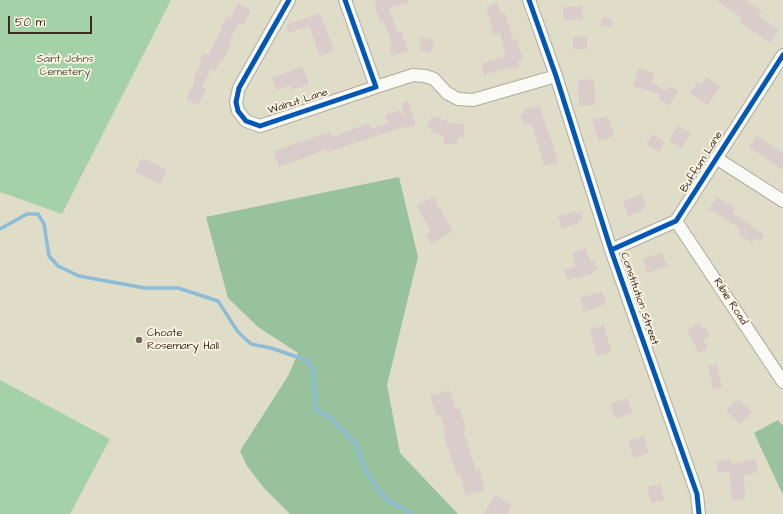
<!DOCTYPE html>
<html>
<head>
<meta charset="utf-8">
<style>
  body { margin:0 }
  #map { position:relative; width:783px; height:514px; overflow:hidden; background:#dfdcc8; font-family:"Architects Daughter",sans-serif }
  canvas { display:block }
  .scale { position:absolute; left:8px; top:16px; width:84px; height:18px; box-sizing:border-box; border:2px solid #3b2a1e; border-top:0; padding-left:5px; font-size:12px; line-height:14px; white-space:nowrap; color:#3b2a1e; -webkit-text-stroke:3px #fcf5e5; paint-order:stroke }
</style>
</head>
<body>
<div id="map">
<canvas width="783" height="514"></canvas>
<div class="scale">50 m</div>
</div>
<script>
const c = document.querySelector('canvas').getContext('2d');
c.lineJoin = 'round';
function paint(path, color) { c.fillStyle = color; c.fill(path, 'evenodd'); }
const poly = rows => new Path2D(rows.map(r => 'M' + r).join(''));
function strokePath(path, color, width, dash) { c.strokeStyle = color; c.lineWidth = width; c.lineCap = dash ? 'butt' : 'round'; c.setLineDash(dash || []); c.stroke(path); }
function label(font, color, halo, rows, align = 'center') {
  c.font = font + ' "Architects Daughter",sans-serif'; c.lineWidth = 3.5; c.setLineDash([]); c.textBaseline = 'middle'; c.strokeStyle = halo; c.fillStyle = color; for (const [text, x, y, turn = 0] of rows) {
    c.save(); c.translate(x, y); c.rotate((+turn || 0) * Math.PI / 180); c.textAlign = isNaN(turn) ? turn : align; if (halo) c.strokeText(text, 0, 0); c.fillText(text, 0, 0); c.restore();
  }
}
paint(poly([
  [0,0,171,0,62,214,0,192],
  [0,380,110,439,70,514,0,514]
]), '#a4d1a7');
paint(poly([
  [399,177,418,257,387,385,400,453,458,514,290,514,264,488,247,466,240,451,288,376,298,353,258,327,228,298,206,217],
  [778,420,783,426,783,495,754,433]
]), '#98c29c');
strokePath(poly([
  [0,229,27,214,38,214,44,224,49,256,58,266,79,276,145,288,178,288,218,301,238,332,251,344,271,348,306,360,313,368,316,410,331,418,356,444,364,467,376,487,389,502,407,510,410,514]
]), '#8dbcd8', 3.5);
paint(poly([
  [376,0,408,0,408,2,389,8,397,32,401,31,408,51,392,56,389,46,392,45,383,20,380,21,374,4,377,2],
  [716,0,745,0,762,12,759,16,779,30,770,43,739,21,741,17],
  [238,3,251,10,243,25,239,23,228,43,231,45,222,62,220,61,215,71,211,69,202,87,206,89,198,105,186,99,195,81,193,79,201,63,199,62,204,53,208,55,223,27,222,26,227,17,230,18],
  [497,3,501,14,505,13,513,40,517,39,523,59,518,61,519,67,510,69,510,67,484,75,481,64,506,56,500,33,494,35,486,7],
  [582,6,583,19,564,20,563,7],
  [320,13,334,51,320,56,309,26,289,33,286,25],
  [602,18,612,18,612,27,601,26],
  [587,36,587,49,573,49,573,37],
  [422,37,434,40,431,53,419,50],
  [302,66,309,84,292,90,290,85,277,90,272,78],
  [639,68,655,74,652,82,666,91,670,86,678,91,669,106,658,99,660,94,633,86],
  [706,77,720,86,708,105,690,93,698,82,701,84],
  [594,79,595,105,579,106,578,80],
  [408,101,416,125,407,128,407,126,328,152,327,149,279,167,274,151,330,132,332,137,369,123,371,129,388,123,385,115,400,110,402,116,404,115,401,103],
  [539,105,548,133,549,133,558,162,544,166,532,124,524,125,520,115,525,113,523,110],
  [432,116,437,118,438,117,450,123,464,124,464,138,458,138,457,144,444,144,444,137,431,131,431,129,427,127],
  [608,116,614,136,599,141,592,120],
  [677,125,691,133,682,148,669,141],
  [652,134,665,142,659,152,646,144],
  [757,136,783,153,783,170,749,147],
  [142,158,167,170,160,184,135,172],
  [642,194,646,207,642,209,642,211,628,216,623,201],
  [433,197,453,231,431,244,426,236,431,232,417,206],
  [717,197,735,208,733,213,764,235,760,241,755,238,752,243,738,234,741,229,709,209],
  [575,211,576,214,580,212,583,220,578,222,579,223,562,229,558,216],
  [586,248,590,261,594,260,597,270,592,271,593,273,576,279,576,277,568,280,564,270,576,266,572,253],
  [662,252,667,266,647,273,643,259],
  [602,291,606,304,584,312,580,298],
  [699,323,702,328,705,327,710,336,703,340,708,348,699,353,687,330],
  [604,325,611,352,597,356,590,329],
  [717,364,722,387,713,389,708,366],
  [450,390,456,409,459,408,466,429,463,430,476,470,479,469,485,490,466,496,460,475,457,475,443,434,446,433,440,415,437,416,430,396],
  [627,398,633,413,616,419,610,404],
  [738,399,752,412,740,424,726,410],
  [644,436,649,453,634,458,628,441],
  [731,459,732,464,755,459,758,472,744,476,745,499,732,500,729,471,718,473,716,462],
  [661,484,664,500,651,503,647,487],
  [496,495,512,505,507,514,484,514]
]), '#daccca');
const minor = poly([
  [289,0,239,88,236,102,238,111,246,121,260,126,376,87,345,0],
  [529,0,556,76,611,250,697,494,699,514],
  [376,87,413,75,425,76,434,79,447,93,458,99,473,100,556,76],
  [716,158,783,201],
  [676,221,783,382],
  [611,250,676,221,783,55]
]);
strokePath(minor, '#aeaa9d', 14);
strokePath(minor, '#fafaf7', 12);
strokePath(poly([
  [289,0,239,88,236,102,238,111,246,121,260,126,376,87,345,0],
  [529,0,556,76,611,250,697,494,699,514],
  [611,250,676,221,783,55]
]), '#0057b8', 5);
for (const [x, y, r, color] of [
  [139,340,4,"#74685a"]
]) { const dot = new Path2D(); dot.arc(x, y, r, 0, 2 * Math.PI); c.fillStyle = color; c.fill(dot); strokePath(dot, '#fcf5e5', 1.5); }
label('11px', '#4c593f', '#fcf5e5', [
  ["Saint Johns",65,60],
  ["Cemetery",65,73]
]);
label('11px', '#3b2a1e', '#fcf5e5', [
  ["Walnut Lane",298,102,-18],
  ["Buffum Lane",702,162,-58],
  ["Constitution Street",639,299,71],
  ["Ribie Road",730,302,57]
]);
label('11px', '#3b2a1e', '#fcf5e5', [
  ["Choate",147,334],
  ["Rosemary Hall",147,347]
], 'left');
</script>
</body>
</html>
